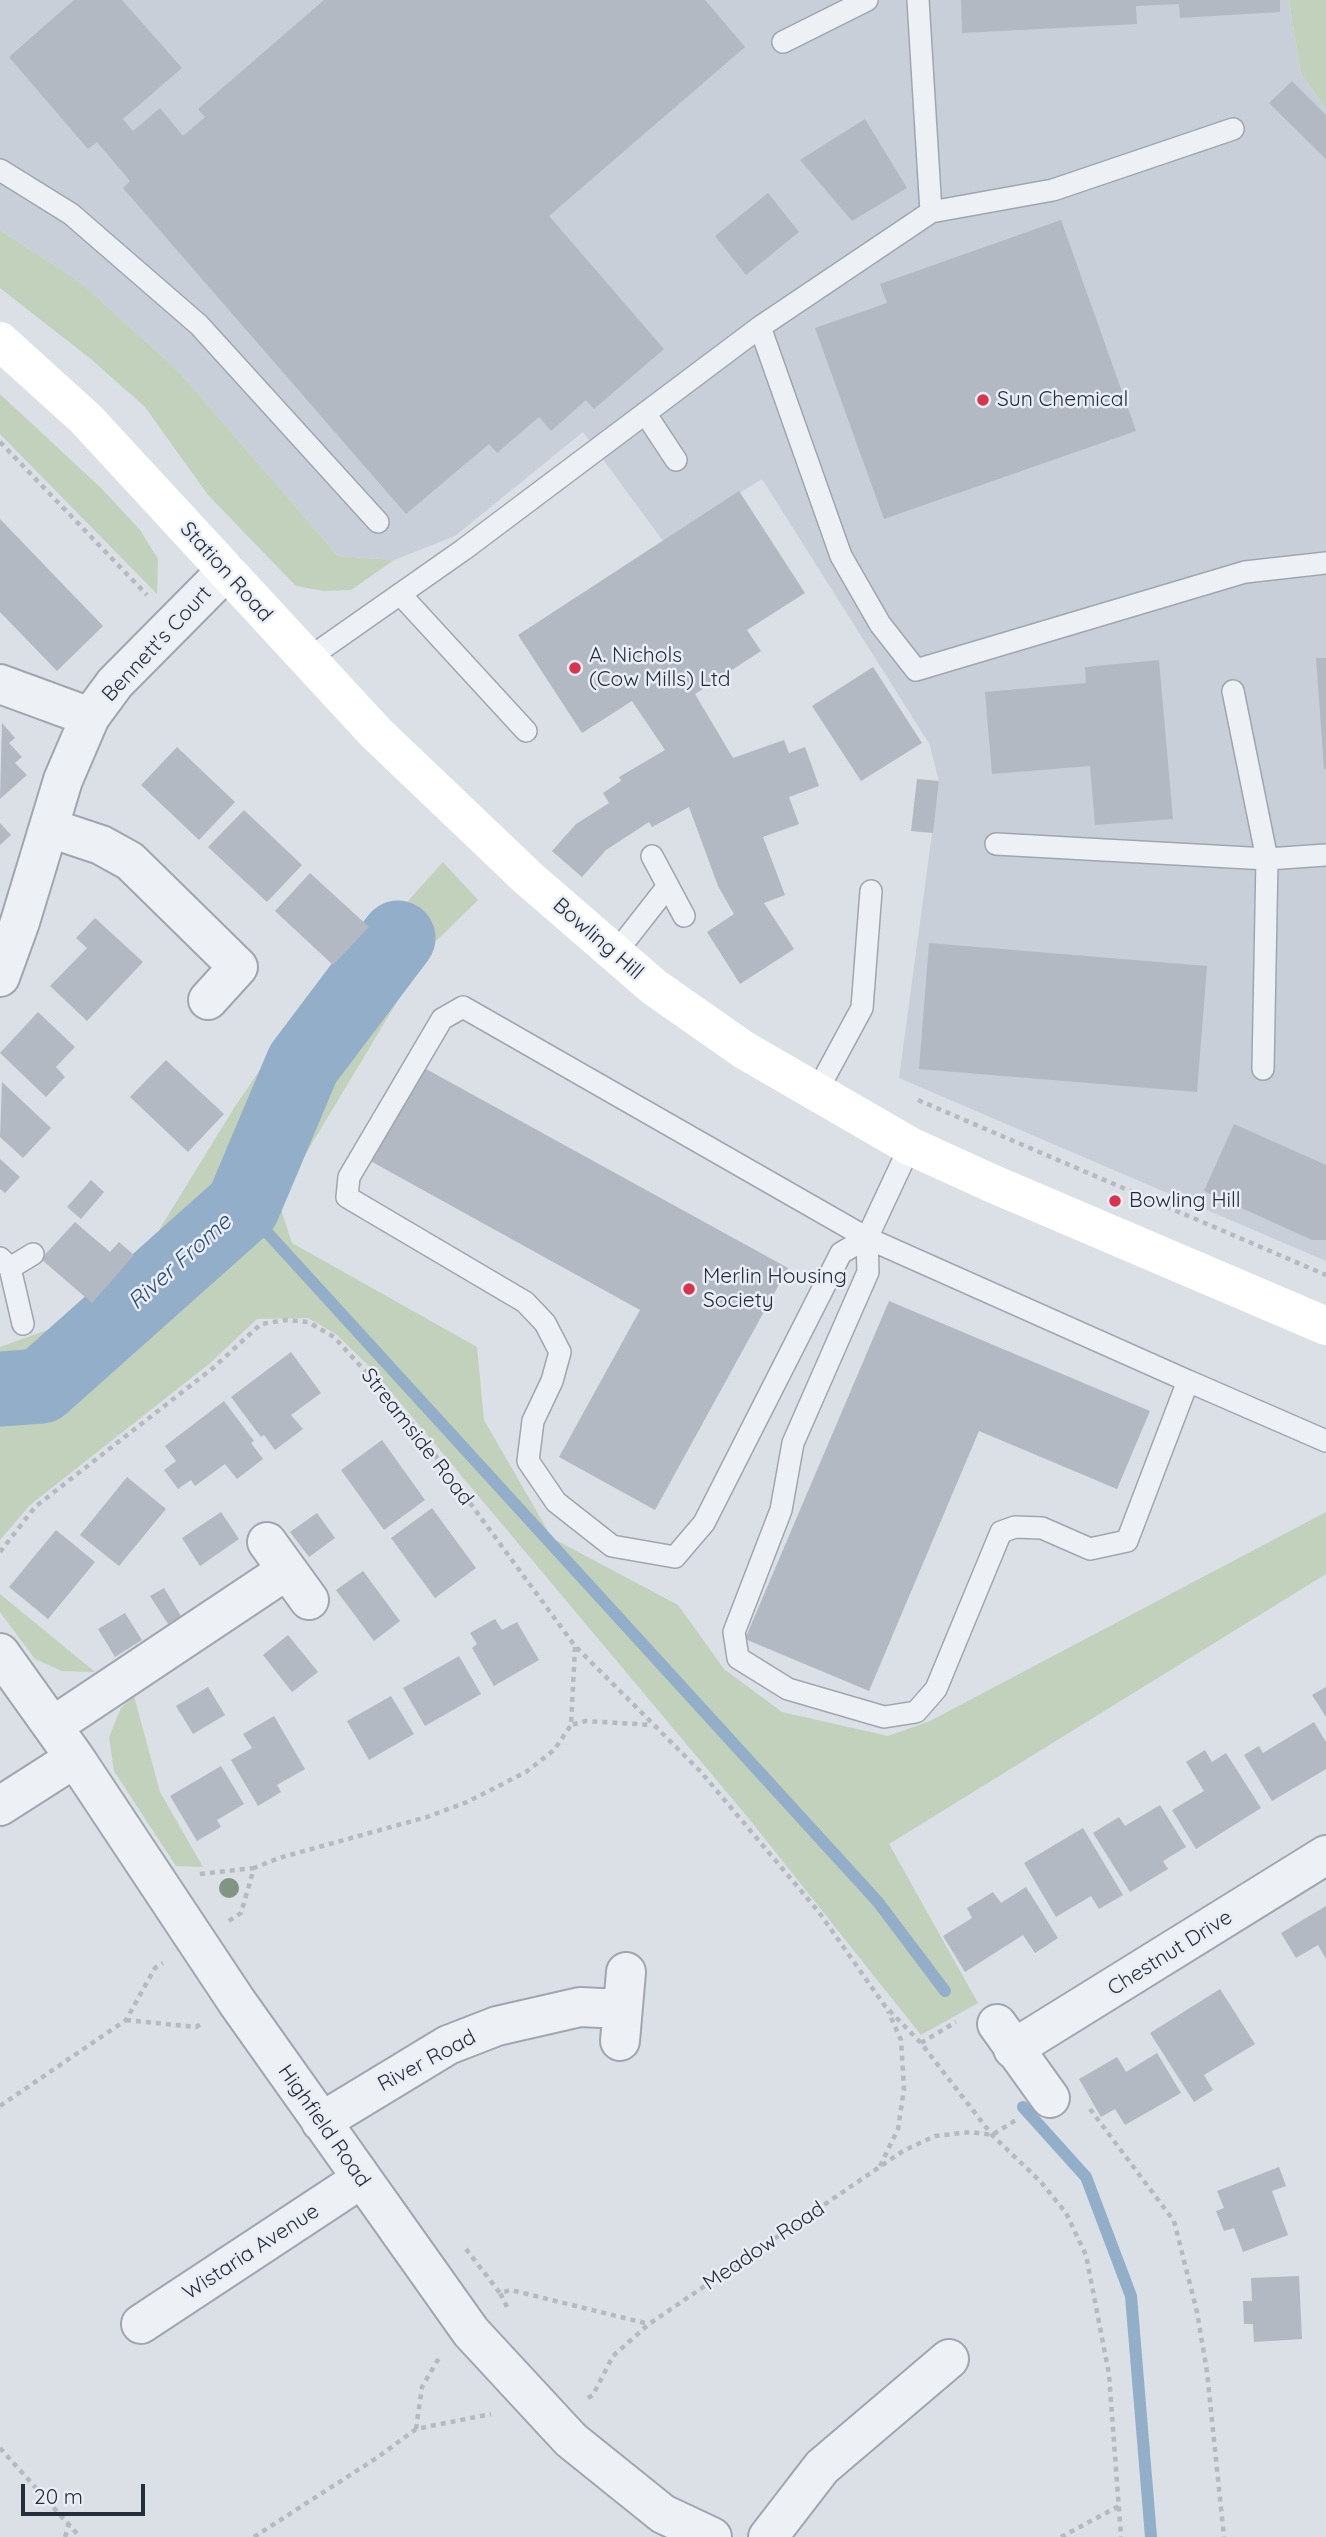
<!DOCTYPE html>
<html>
<head>
<meta charset="utf-8">
<style>
  body { margin:0 }
  #map { position:relative; width:1326px; height:2537px; overflow:hidden; background:#dbdfe6; font-family:Quicksand,sans-serif }
  canvas { display:block }
  .scale { position:absolute; left:21px; top:2484px; width:124px; height:32px; box-sizing:border-box; border:4px solid #242e3d; border-top:0; padding-left:9px; font-size:21px; line-height:24px; white-space:nowrap; color:#242e3d; -webkit-text-stroke:5px #eaeef4; paint-order:stroke }
</style>
</head>
<body>
<div id="map">
<canvas width="1326" height="2537"></canvas>
<div class="scale">20 m</div>
</div>
<script>
const c = document.querySelector('canvas').getContext('2d');
c.lineJoin = 'round';
function paint(path, color) { c.fillStyle = color; c.fill(path, 'evenodd'); }
const poly = rows => new Path2D(rows.map(r => 'M' + r).join(''));
function strokePath(path, color, width, dash) { c.strokeStyle = color; c.lineWidth = width; c.lineCap = dash ? 'butt' : 'round'; c.setLineDash(dash || []); c.stroke(path); }
function label(font, color, halo, rows, align = 'center') {
  c.font = font + ' Quicksand,sans-serif'; c.lineWidth = 5; c.setLineDash([]); c.textBaseline = 'middle'; c.strokeStyle = halo; c.fillStyle = color; for (const [text, x, y, turn = 0] of rows) {
    c.save(); c.translate(x, y); c.rotate((+turn || 0) * Math.PI / 180); c.textAlign = isNaN(turn) ? turn : align; if (halo) c.strokeText(text, 0, 0); c.fillText(text, 0, 0); c.restore();
  }
}
paint(poly([
  [0,0,1289,0,1301,74,1326,108,1326,1261,899,1078,939,782,930,745,762,479,663,541,583,432,455,536,394,560,338,556,180,373,81,283,0,230]
]), '#c8cfd8');
paint(poly([
  [1289,0,1326,0,1326,108,1301,74],
  [0,230,81,283,180,373,338,556,394,560,351,590,324,591,296,586,208,495,145,407,92,360,0,288],
  [0,394,102,489,140,530,158,559,157,594,0,434],
  [443,862,478,900,430,947,278,1200,292,1243,477,1347,484,1420,552,1538,678,1605,724,1669,782,1712,888,1736,930,1721,1326,1512,1326,1574,889,1844,978,2003,921,2035,750,1820,372,1369,336,1334,308,1318,257,1319,209,1364,30,1505,0,1540,0,1347,92,1314,148,1248,234,1108,270,1055],
  [0,1594,95,1672,62,1671,35,1659,0,1612],
  [134,1696,160,1792,203,1867,176,1866,114,1771,109,1737,121,1708]
]), '#c1d1bb');
strokePath(poly([
  [243,1206,878,1902,945,1991],
  [1023,2107,1086,2177,1131,2296,1151,2537]
]), '#92aec9', 12);
strokePath(poly([
  [0,1389,41,1386,243,1206,303,1064,398,938]
]), '#92aec9', 75);
paint(poly([
  [74,0,122,0,182,68,123,119,133,131,160,108,183,136,205,117,198,109,324,0,705,0,745,47,549,216,664,349,594,409,586,400,551,431,539,417,497,453,489,444,406,514,123,188,130,181,97,142,88,149,9,57],
  [961,0,1280,0,1280,12,1180,18,1179,4,1136,6,1137,24,962,33],
  [1292,81,1326,115,1326,159,1269,103],
  [865,119,907,188,852,221,800,160],
  [768,193,799,232,746,275,715,236],
  [1061,220,1136,431,884,519,815,328,887,303,880,284],
  [739,491,805,593,747,630,761,651,695,694,733,758,784,740,789,753,805,747,819,786,789,797,799,824,763,837,785,895,764,903,794,949,740,984,707,932,734,914,718,886,689,807,652,827,649,822,606,850,582,877,552,851,576,824,609,803,603,793,621,781,619,777,665,750,632,701,582,733,518,635],
  [0,519,103,626,57,671,0,612],
  [1316,658,1326,658,1326,769,1324,769],
  [1159,660,1173,819,1095,825,1090,766,992,774,985,692,1086,683,1085,667],
  [873,667,922,743,861,781,812,706],
  [2,723,15,738,9,743,22,757,15,763,27,775,0,799],
  [177,747,235,802,199,840,141,785],
  [917,779,939,781,933,833,911,831],
  [244,810,302,865,267,902,208,847],
  [0,823,11,835,0,845],
  [310,873,369,927,333,965,275,911],
  [95,918,143,962,87,1021,50,986,87,948,76,938],
  [929,943,1207,966,1197,1092,919,1069],
  [38,1012,75,1047,56,1067,65,1077,46,1097,0,1053],
  [166,1060,224,1114,188,1152,130,1097],
  [417,1064,788,1268,655,1510,559,1457,640,1310,365,1158],
  [2,1082,51,1128,23,1158,0,1137],
  [1234,1124,1326,1165,1326,1240,1312,1240,1204,1191],
  [0,1159,20,1177,5,1193,0,1189],
  [91,1180,104,1192,81,1219,67,1207],
  [75,1222,110,1252,119,1242,134,1255,92,1303,41,1259],
  [889,1301,1150,1411,1117,1489,979,1431,869,1691,745,1639],
  [291,1352,321,1393,291,1415,303,1429,275,1450,264,1435,261,1437,231,1397],
  [224,1401,254,1441,251,1443,263,1459,237,1479,225,1464,195,1486,191,1480,178,1489,164,1470,176,1461,165,1446],
  [382,1440,425,1500,384,1530,341,1470],
  [127,1477,166,1509,119,1566,80,1535],
  [432,1508,476,1568,435,1598,391,1538],
  [221,1512,239,1539,200,1566,182,1538],
  [317,1513,335,1538,309,1557,290,1532],
  [56,1530,95,1562,48,1619,9,1587],
  [363,1571,400,1621,374,1641,336,1590],
  [164,1588,181,1616,168,1624,150,1596],
  [125,1613,142,1640,115,1657,98,1629],
  [495,1619,502,1630,517,1622,539,1660,494,1686,472,1648,477,1644,470,1633],
  [288,1635,318,1672,292,1692,263,1655],
  [459,1656,481,1694,425,1726,403,1688],
  [208,1687,225,1715,193,1734,176,1706],
  [1326,1687,1326,1717,1312,1695],
  [391,1696,414,1734,369,1760,347,1721],
  [274,1716,305,1769,277,1785,281,1792,258,1806,231,1760,252,1748,243,1734],
  [1314,1722,1326,1742,1326,1769,1272,1801,1244,1755,1259,1746,1263,1753],
  [1205,1750,1212,1762,1226,1753,1261,1808,1196,1849,1172,1810,1204,1791,1186,1762],
  [221,1766,244,1804,217,1820,221,1827,197,1841,170,1796],
  [1160,1805,1186,1847,1163,1861,1168,1869,1130,1892,1093,1833,1119,1817,1125,1826],
  [1083,1828,1123,1895,1099,1909,1091,1896,1056,1917,1024,1863],
  [1026,1887,1058,1938,1035,1953,1023,1935,965,1972,943,1936,972,1918,967,1908,993,1892,1001,1903],
  [1326,1906,1326,1959,1318,1945,1296,1958,1281,1933],
  [1220,1989,1255,2044,1204,2075,1213,2090,1194,2102,1150,2033],
  [1157,2053,1181,2093,1125,2125,1115,2109,1101,2117,1079,2079,1117,2057,1126,2072],
  [1279,2167,1286,2186,1272,2191,1288,2235,1243,2252,1234,2228,1224,2231,1216,2211,1224,2208,1217,2191],
  [1299,2276,1302,2339,1254,2342,1253,2324,1244,2324,1243,2301,1252,2301,1251,2278]
]), '#b2b9c3');
const service = poly([
  [783,42,867,0],
  [0,170,71,214,199,325,378,522],
  [931,212,1053,190,1233,129],
  [760,327,841,556,880,624,916,670,1245,572,1326,563],
  [645,413,676,460],
  [400,594,526,731],
  [306,660,463,550,760,327,931,212,918,0],
  [1233,691,1267,859,1263,1069],
  [996,844,1267,859,1326,855],
  [652,856,684,916],
  [614,955,668,886],
  [816,1093,862,1008,871,891],
  [867,1238,841,1253,704,1523,675,1557,612,1546,556,1502,528,1461,533,1421,552,1381,560,1352,545,1323,525,1302,347,1197,349,1177,442,1019,463,1007,867,1238,1188,1381,1127,1541,1090,1549,1042,1528,1015,1527,1001,1532,936,1689,916,1712,884,1717,788,1689,738,1658,734,1632,781,1510,793,1443,868,1272,867,1238,910,1146],
  [0,1258,10,1268,23,1324],
  [10,1268,33,1254],
  [1188,1381,1326,1441]
]);
const minor = poly([
  [0,684,90,717],
  [50,828,101,845,130,861,238,967,208,1000],
  [0,977,20,922,63,780,90,717,115,683,225,572],
  [267,1542,309,1600],
  [0,1653,75,1758,237,2002,471,2332,571,2440,663,2514,712,2537],
  [53,1726,287,1570],
  [0,1806,75,1758],
  [997,2024,1050,2098],
  [620,2041,626,1972],
  [1013,2049,1326,1855],
  [321,2122,448,2045,497,2026,580,2007,622,2009],
  [141,2324,361,2179],
  [768,2537,822,2467,949,2359]
]);
strokePath(service, '#a0a6b0', 24);
strokePath(minor, '#a0a6b0', 42);
strokePath(poly([
  [0,442,147,595],
  [918,1100,1326,1275],
  [0,1552,35,1507,213,1368,261,1324,286,1320,308,1322,334,1337,407,1417,575,1646,701,1772,818,1911,885,2006,921,2043,992,2135,1041,2182,1066,2213,1086,2255,1109,2374,1121,2537],
  [575,1647,571,1725,586,1721,652,1725],
  [200,1874,254,1868],
  [229,1921,241,1913,254,1868,279,1858,427,1817,467,1802,526,1772,554,1750,571,1725],
  [126,2020,196,2027,201,2024],
  [921,2043,956,2022],
  [0,2106,126,2020,155,1968,163,1963],
  [1090,2109,1174,2221,1197,2312,1207,2372,1224,2537],
  [880,2166,898,2129,904,2089,901,2040,888,2011],
  [466,2249,500,2293],
  [507,2307,500,2293,511,2290,649,2324],
  [588,2398,593,2395,613,2356,649,2324,903,2151,935,2136,971,2132,992,2135,1016,2120],
  [416,2429,422,2387,439,2358],
  [0,2448,80,2537],
  [65,2537,69,2524],
  [254,2537,378,2457,416,2429,491,2414],
  [1061,2537,1119,2506]
]), '#b5bac1', 4.5, [5, 5]);
strokePath(service, '#edf0f5', 21);
strokePath(minor, '#edf0f5', 38);
strokePath(poly([
  [0,341,86,419,376,733,528,878,654,987,744,1050,910,1146,991,1183,1326,1326]
]), '#fff', 38);
c.fillStyle = '#829582';
for (const [x, y] of [
  [229,1888]
]) { c.beginPath(); c.arc(x, y, 10, 0, 2 * Math.PI); c.fill(); }
for (const [x, y, r, color] of [
  [983,400,7,"#d63551"],
  [575,668,7,"#d63551"],
  [1115,1201,7,"#d63551"],
  [689,1289,7,"#d63551"]
]) { const dot = new Path2D(); dot.arc(x, y, r, 0, 2 * Math.PI); c.fillStyle = color; c.fill(dot); strokePath(dot, '#eaeef4', 2.5); }
label('21px', '#242e3d', '#eaeef4', [
  ["Sun Chemical",997,400],
  ["A. Nichols",589,656],
  ["(Cow Mills) Ltd",589,680],
  ["Bowling Hill",1129,1201],
  ["Merlin Housing",703,1277],
  ["Society",703,1301]
], 'left');
label('21px', '#242e3d', '#eaeef4', [
  ["Station Road",226,572,48],
  ["Bennett's Court",157,644,-47],
  ["Bowling Hill",598,939,41],
  ["Streamside Road",417,1437,52],
  ["Chestnut Drive",1170,1953,-32],
  ["River Road",427,2061,-28],
  ["Highfield Road",324,2126,55],
  ["Meadow Road",764,2246,-34],
  ["Wistaria Avenue",251,2252,-33]
]);
label('italic 23px', '#2c4d73', '#eaeef4', [
  ["River Frome",180,1262,-42]
]);
</script>
</body>
</html>
